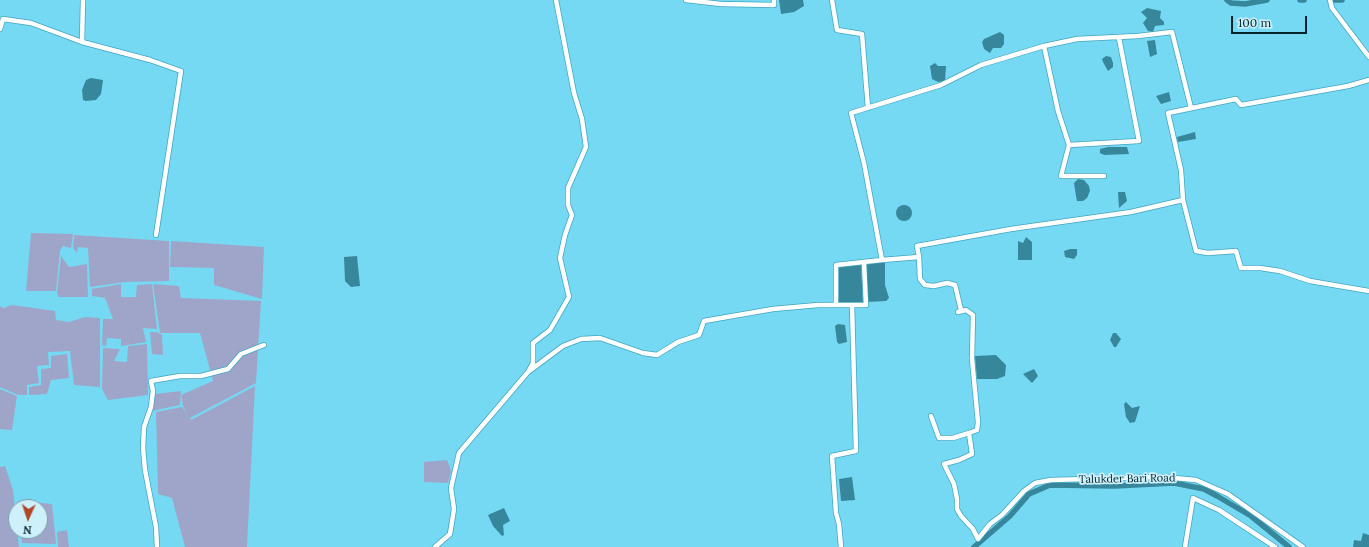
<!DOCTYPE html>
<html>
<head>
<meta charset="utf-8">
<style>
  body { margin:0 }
  #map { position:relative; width:1369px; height:547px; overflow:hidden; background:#76d9f3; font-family:Lora,serif }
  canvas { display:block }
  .north { position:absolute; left:8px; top:499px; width:40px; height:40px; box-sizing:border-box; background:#cdf0fb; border:1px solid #7d9fa9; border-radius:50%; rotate:183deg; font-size:11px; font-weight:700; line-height:16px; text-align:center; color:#04252d }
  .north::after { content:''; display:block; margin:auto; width:14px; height:18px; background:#b04727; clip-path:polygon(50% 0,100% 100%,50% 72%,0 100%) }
  .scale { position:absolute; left:1231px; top:16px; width:76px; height:18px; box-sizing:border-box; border:2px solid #04252d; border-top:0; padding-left:5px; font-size:12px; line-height:14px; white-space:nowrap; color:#04252d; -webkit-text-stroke:3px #cdf0fb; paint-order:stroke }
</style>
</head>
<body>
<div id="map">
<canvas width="1369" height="547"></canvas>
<div class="north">N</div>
<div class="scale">100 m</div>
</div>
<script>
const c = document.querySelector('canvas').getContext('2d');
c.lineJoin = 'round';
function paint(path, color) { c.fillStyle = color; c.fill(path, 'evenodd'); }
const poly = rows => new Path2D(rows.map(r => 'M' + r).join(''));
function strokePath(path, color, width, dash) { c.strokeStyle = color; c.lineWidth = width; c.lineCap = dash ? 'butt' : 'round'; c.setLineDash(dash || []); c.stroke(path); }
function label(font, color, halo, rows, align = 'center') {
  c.font = font + ' Lora,serif'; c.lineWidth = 3.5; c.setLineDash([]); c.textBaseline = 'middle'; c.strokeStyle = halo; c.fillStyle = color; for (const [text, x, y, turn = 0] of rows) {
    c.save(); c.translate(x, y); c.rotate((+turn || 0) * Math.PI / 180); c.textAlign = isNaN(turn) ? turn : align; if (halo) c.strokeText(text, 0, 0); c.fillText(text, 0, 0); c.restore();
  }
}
paint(poly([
  [31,233,73,234,71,248,63,246,60,251,56,291,26,291],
  [74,235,169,241,169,281,125,282,90,287,88,248,78,247,77,253,73,248],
  [171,241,264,247,262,299,214,285,214,268,170,267],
  [61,256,69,267,87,264,88,297,59,297,57,293],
  [121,284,121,297,136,297,137,285,152,284,157,329,143,328,146,342,121,346,121,339,107,338,106,346,102,345,103,319,113,319,105,298,92,296,92,289],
  [153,284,179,286,181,298,261,301,256,383,190,418,191,420,255,386,247,547,185,547,172,498,158,494,156,412,182,407,187,414,183,406,181,395,213,381,200,333,160,333],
  [12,305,55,311,56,320,69,322,85,317,100,318,100,387,74,385,70,351,48,352,49,365,37,366,39,383,27,385,27,395,18,395,0,387,0,306,3,308],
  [150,332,157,332,162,335,163,355,152,354],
  [147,344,148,395,108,400,102,389,103,348,120,349,114,361,127,362,128,346],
  [67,354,69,378,51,380,47,394,29,395,29,387,41,385,41,369,51,368,51,356],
  [0,389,17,396,12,430,0,429],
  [181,391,180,405,152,411,155,394],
  [447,460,451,471,448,483,424,482,424,462],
  [5,466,13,490,19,547,0,547,0,467],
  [18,501,52,504,56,544,22,543,21,531,40,531,40,507,18,507],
  [67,530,69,547,58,547,57,532]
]), '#9fa5c9');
paint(poly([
  [779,0,803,0,804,6,794,12,781,14],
  [1147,8,1161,11,1160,18,1164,22,1164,25,1155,26,1153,32,1148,31,1143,23,1147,18,1141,12],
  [1000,32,1004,35,1004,44,1001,48,993,48,990,53,984,49,982,42,984,39],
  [1155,40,1157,54,1150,57,1147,41],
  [1106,56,1111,57,1113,63,1113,67,1108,71,1103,62,1102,59],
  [935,63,938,66,946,66,945,81,938,82,932,79,930,66],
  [91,78,103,80,101,94,96,100,86,101,83,100,82,90,86,80],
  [1169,92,1171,101,1161,104,1156,96],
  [1195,132,1196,139,1178,142,1177,137],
  [1108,147,1127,147,1129,154,1104,155,1100,153,1100,149],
  [1078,179,1084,180,1089,186,1090,191,1087,198,1083,201,1077,201,1076,196,1074,183],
  [1118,192,1125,192,1127,201,1119,208],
  '896 213a8 8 0 1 1 16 0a8 8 0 1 1-16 0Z',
  [1026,237,1032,242,1032,260,1018,260,1018,241,1023,243],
  [1070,249,1077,249,1077,255,1074,259,1065,257,1064,251],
  [357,256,360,286,351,287,345,281,344,257],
  [874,263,885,263,885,285,889,298,886,301,867,302,865,265],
  [861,265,863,304,838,304,838,267],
  [838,324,845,325,847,342,839,344,837,342,835,326],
  [1113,333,1116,333,1121,339,1116,347,1114,347,1110,340],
  [996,355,1006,365,1005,376,997,379,977,379,975,356],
  [1034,369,1038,376,1032,383,1023,374],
  [1126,402,1132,408,1140,406,1135,422,1130,423,1126,417,1124,404],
  [852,477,855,500,841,501,839,479],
  [504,508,510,521,503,525,504,535,502,536,493,526,488,515],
  [1363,533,1369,535,1369,547,1353,547,1354,540,1361,541]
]), '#36879b');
strokePath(poly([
  [1227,0,1231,3,1245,4,1267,0],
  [1300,0,1304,0],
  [1334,0,1342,0],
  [974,547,1010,516,1029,494,1050,485,1115,486,1174,483,1204,489,1217,496,1251,516,1289,547]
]), '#36879b', 5.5);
const street = poly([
  [686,0,721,4,774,5,774,0],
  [832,0,837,30,862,34,868,108],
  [1330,0,1332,8,1369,57],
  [0,29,3,19,31,23,82,42,83,0],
  [82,42,150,60,181,71,156,235],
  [1044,46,1077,39,1138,36,1172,32,1191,108],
  [1069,145,1139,141,1119,38],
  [1183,200,1196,251,1208,253,1236,251,1241,268,1260,268,1280,271,1310,281,1369,291],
  [919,257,917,246,1011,229,1131,212,1183,200,1181,170,1168,113,1236,99,1241,105,1247,104,1348,86,1369,80],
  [882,260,919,257,920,279,925,285,934,286,947,283,955,285,961,310],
  [836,305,852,305],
  [958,312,966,310,973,315,972,359,978,422,977,430,969,433],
  [528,372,563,346,581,339,600,338,643,353,657,355,678,342,699,335,704,321,773,309,818,305,836,305,836,265,882,260,864,163,851,113,941,85,981,65,1044,46,1058,111,1069,145,1061,176,1104,176],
  [931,416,939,438,953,438,969,433,972,454,959,460,944,464,954,484,957,499,957,509,961,516,973,529,978,539,990,524,1002,515,1024,491,1035,483,1051,480,1163,477,1196,480,1228,494,1303,547],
  [157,547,156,527,145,470,143,448,144,427,151,407,153,391,151,381,180,376,201,376,228,369,241,354,264,345],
  [435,547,450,534,454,509,451,488,459,453,528,372,533,363,533,343,550,330,569,297,560,258,565,235,572,215,568,205,568,188,586,147,582,119,574,93,556,0],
  [841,547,839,524,836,513,832,456,856,451,852,305,866,305,864,263],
  [1185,547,1193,498,1219,510,1275,547]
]);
strokePath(street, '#3fa5bf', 6);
strokePath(street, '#fff', 4.5);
label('11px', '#04252d', '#cdf0fb', [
  ["Talukder Bari Road",1127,479,-1]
]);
</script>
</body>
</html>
